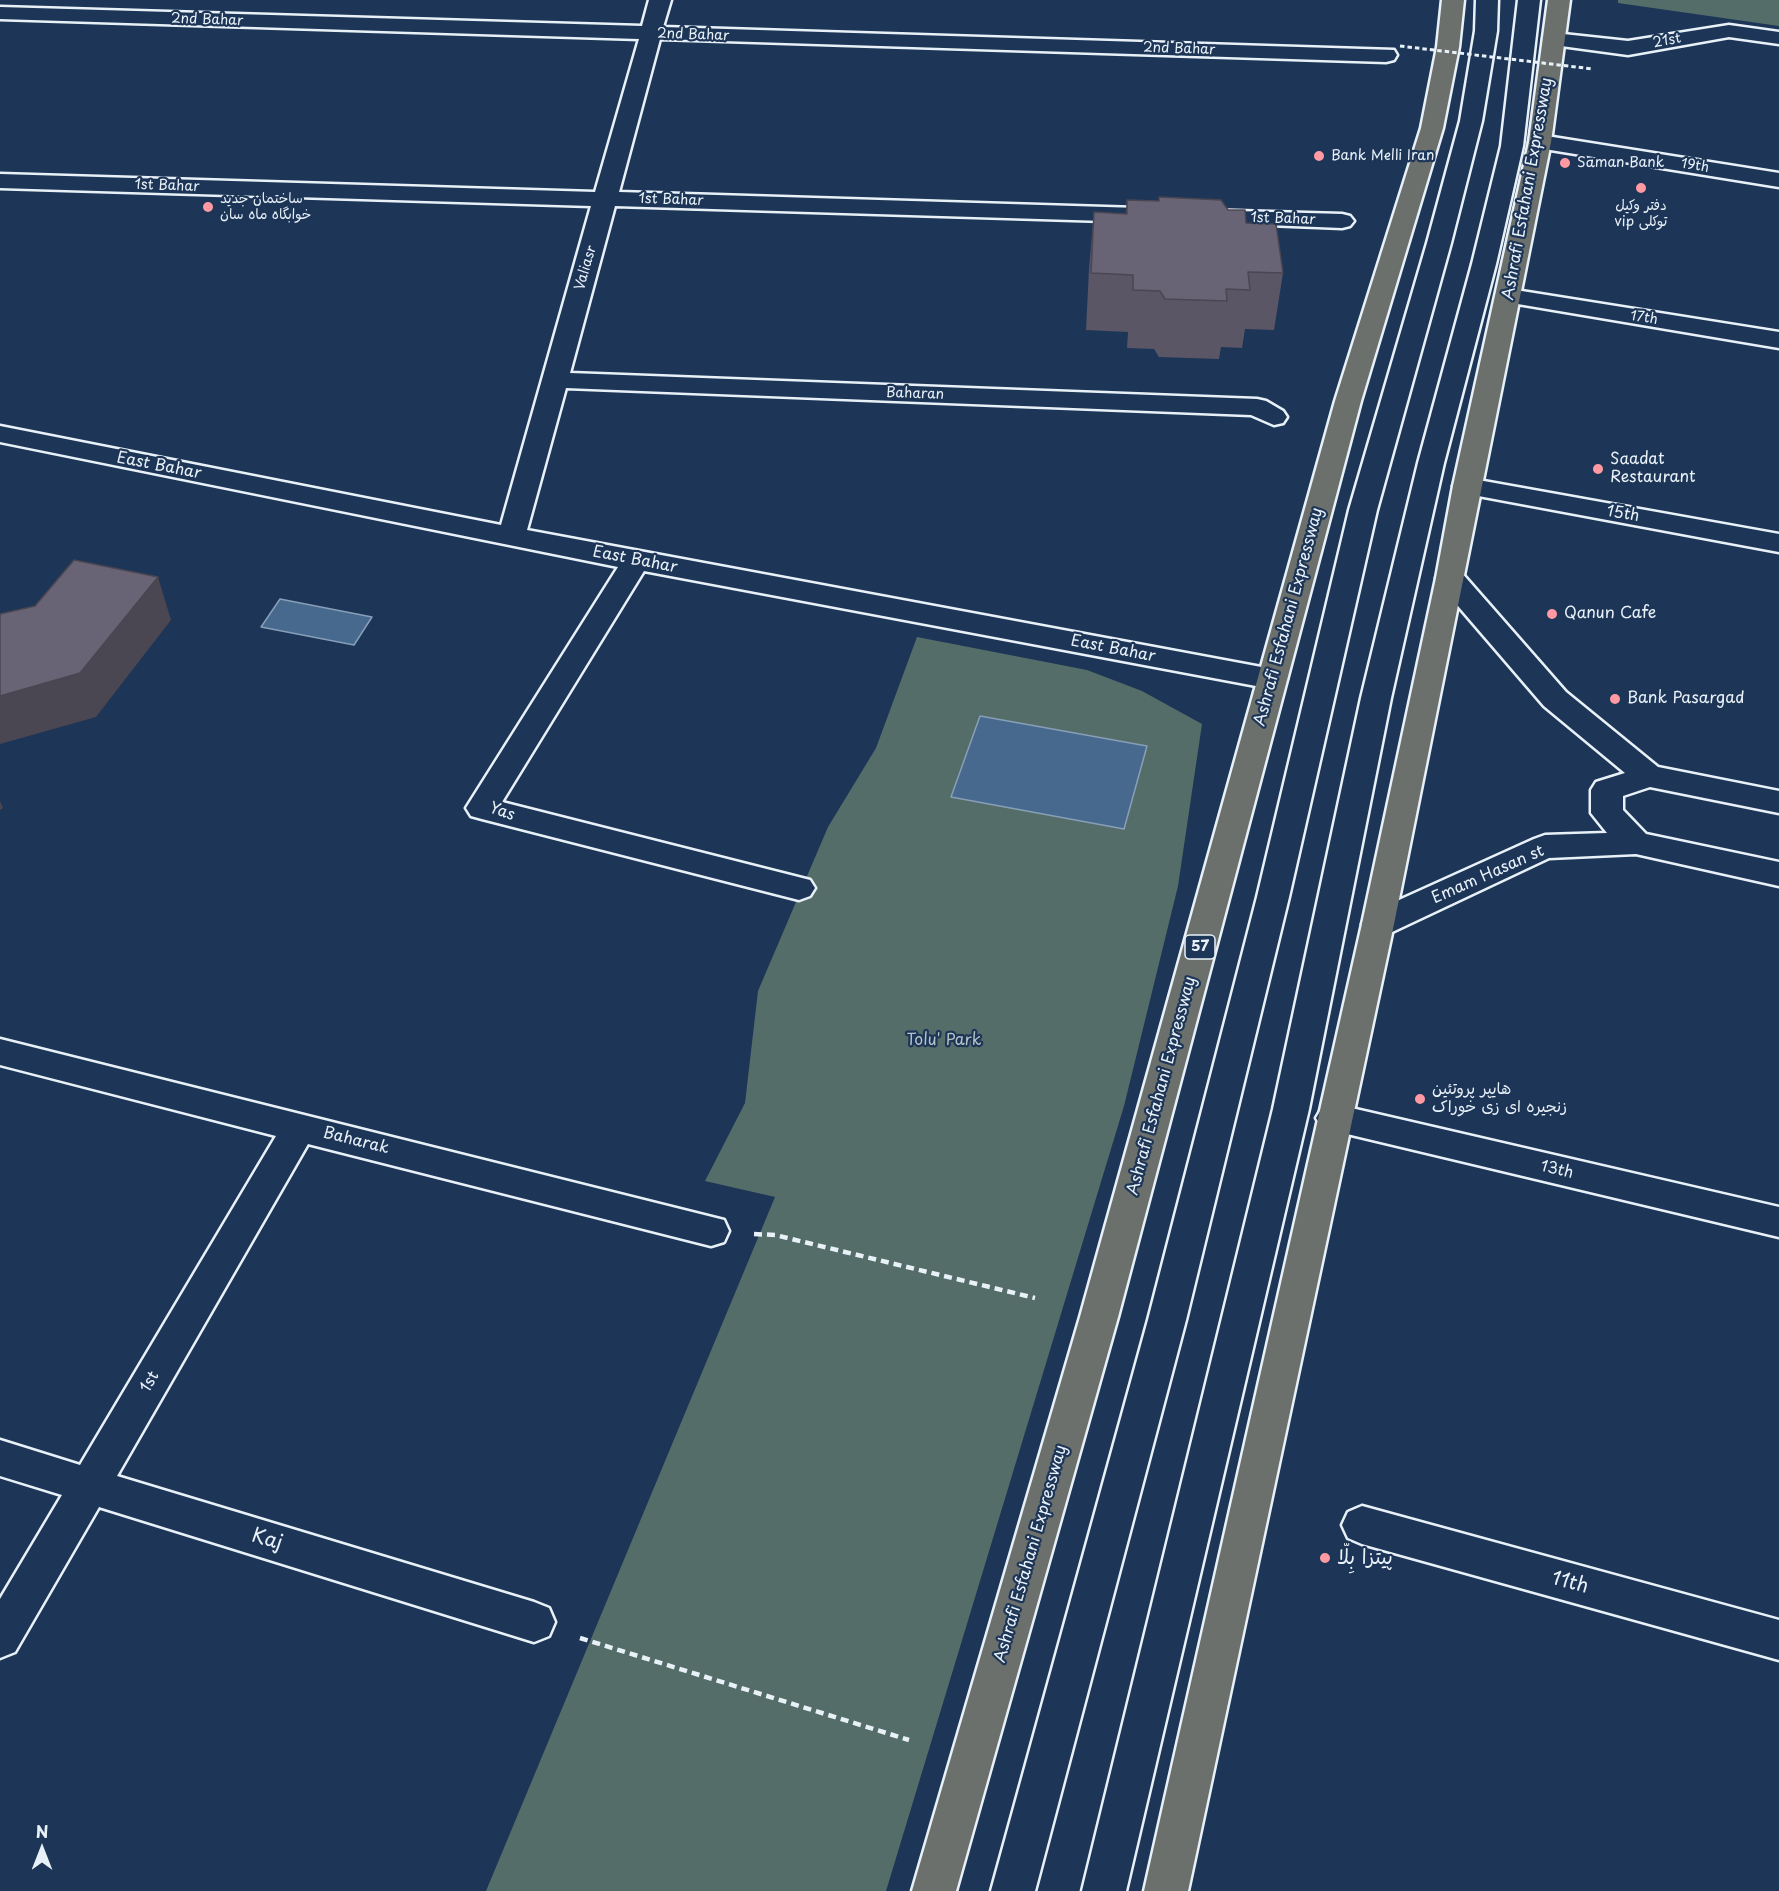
<!DOCTYPE html>
<html>
<head>
<meta charset="utf-8">
<style>
  body { margin:0 }
  #map { position:relative; width:1779px; height:1891px; overflow:hidden; background:#1d3557; font-family:"Playpen Sans",sans-serif }
  canvas { display:block }
  .north { position:absolute; left:12px; top:1819px; width:60px; height:60px; -webkit-text-stroke:4px #1d3557; paint-order:stroke; rotate:0deg; font-size:16px; font-weight:700; line-height:24px; text-align:center; color:#e8f1f8 }
  .north::after { content:''; display:block; margin:auto; width:21px; height:27px; background:#e8f1f8; clip-path:polygon(50% 0,100% 100%,50% 72%,0 100%) }
</style>
</head>
<body>
<div id="map">
<canvas width="1779" height="1891"></canvas>
<div class="north">N</div>
</div>
<script>
const c = document.querySelector('canvas').getContext('2d');
c.lineJoin = 'round';
function paint(path, color) { c.fillStyle = color; c.fill(path, 'evenodd'); }
const poly = rows => new Path2D(rows.map(r => 'M' + r).join(''));
function strokePath(path, color, width, dash) { c.strokeStyle = color; c.lineWidth = width; c.lineCap = dash ? 'butt' : 'round'; c.setLineDash(dash || []); c.stroke(path); }
function label(font, color, halo, rows, align = 'center') {
  c.font = font + ' "Playpen Sans","Playpen Sans Arabic",sans-serif'; c.lineWidth = 4.5; c.setLineDash([]); c.textBaseline = 'middle'; c.strokeStyle = halo; c.fillStyle = color; for (const [text, x, y, turn = 0] of rows) {
    c.save(); c.translate(x, y); c.rotate((+turn || 0) * Math.PI / 180); c.textAlign = isNaN(turn) ? turn : align; if (halo) c.strokeText(text, 0, 0); c.fillText(text, 0, 0); c.restore();
  }
}
paint(poly([
  [1618,0,1779,0,1779,26,1618,3],
  [917,637,1087,670,1142,691,1202,724,1178,886,1124,1106,886,1891,486,1891,775,1197,705,1181,745,1103,758,991,828,827,876,748]
]), '#556d69');
const water = poly([
  [280,599,372,617,354,645,261,627,280,599],
  [980,716,1147,746,1124,829,951,797,980,716]
]);
paint(water, '#47698d');
strokePath(water, '#879fb8', 1.5);
const minor = poly([
  [649,0,671,0,663,27,1394,50,1397,55,1394,60,1386,62,660,39,619,192,1138,208,1146,210,1150,215,1146,220,1138,222,615,206,570,373,1257,399,1266,401,1283,411,1287,417,1283,423,1274,425,1251,415,566,388,527,530,1272,669,1282,672,1287,679,1282,686,1272,689,644,571,502,802,810,880,815,888,810,896,799,900,482,819,471,816,466,808,618,567,0,442,0,426,501,525,591,206,0,188,0,174,595,192,639,39,0,19,0,7,642,26,649,0],
  [1476,0,1498,0,1497,31,1482,121,1451,243,1377,510,1289,897,1186,1320,1035,1891,991,1891,1148,1320,1257,897,1349,510,1427,243,1460,121,1475,31,1476,0],
  [1518,0,1540,0,1523,146,1496,264,1444,463,1391,698,1309,1109,1126,1891,1082,1891,1273,1109,1361,698,1418,463,1472,264,1501,146,1518,0],
  [1729,25,1779,32,1779,44,1729,37,1628,55,1554,45,1546,44,1543,39,1546,34,1554,33,1628,41,1729,25],
  [1540,135,1779,173,1779,187,1532,147,1529,142,1532,137,1540,135],
  [1201,210,1342,214,1350,216,1354,221,1350,226,1342,228,1193,222,1189,217,1193,212,1201,210],
  [1509,289,1779,332,1779,348,1500,301,1497,296,1500,291,1509,289],
  [1467,478,1779,534,1779,552,1457,492,1453,486,1457,480,1467,478],
  [1450,569,1460,571,1566,692,1658,767,1779,791,1779,813,1650,787,1623,796,1623,810,1646,834,1779,862,1779,886,1636,854,1549,858,1390,933,1378,936,1366,933,1362,924,1366,915,1534,839,1545,835,1607,833,1591,813,1591,790,1596,782,1625,773,1544,706,1440,585,1436,578,1440,571,1450,569],
  [0,1039,724,1220,729,1231,724,1242,711,1246,308,1144,117,1476,534,1602,549,1608,555,1622,549,1636,534,1642,99,1507,15,1652,0,1658,0,1599,62,1495,0,1476,0,1440,80,1465,276,1136,0,1065,0,1039],
  [1334,1104,1779,1207,1779,1237,1322,1128,1316,1118,1322,1108,1334,1104],
  [1362,1506,1779,1620,1779,1660,1362,1544,1348,1538,1342,1525,1348,1512,1362,1506]
]);
const highway = poly([
  [1442,0,1464,0,1459,47,1443,128,1361,401,1118,1317,956,1891,912,1891,1080,1317,1335,401,1421,128,1437,47,1442,0],
  [1548,0,1570,0,1551,142,1394,924,1188,1891,1144,1891,1362,924,1436,578,1453,486,1529,142,1548,0]
]);
strokePath(minor, '#e8f1f8', 5);
strokePath(highway, '#e8f1f8', 5);
strokePath(poly([
  [754,1234,775,1235,1035,1298],
  [580,1638,909,1740]
]), '#e8f1f8', 4.5, [8, 5]);
paint(minor, '#1d3557');
paint(highway, '#6c706d');
strokePath(poly([
  [1400,46,1593,69]
]), '#e8f1f8', 3, [4.5, 3]);
paint(poly([
  [1127,200,1228,210,1246,223,1283,273,1274,330,1245,329,1242,348,1221,347,1219,359,1159,357,1154,349,1127,348,1128,332,1086,330,1089,269,1094,212,1126,214]
]), '#5a5665');
paint(poly([
  [158,577,171,620,96,717,0,744,0,696],
  [0,801,3,808,0,810]
]), '#4a4652');
const building = poly([
  [1159,197,1221,200,1228,210,1245,210,1246,223,1276,224,1283,273,1248,272,1250,290,1226,289,1227,301,1165,299,1160,291,1133,290,1133,275,1091,273,1094,212,1127,214,1127,200,1159,201,1159,197],
  [74,560,158,577,80,673,0,696,0,614,35,606,74,560]
]);
paint(building, '#696475');
strokePath(building, '#4a4652', 1.5);
for (const [x, y, r, color] of [
  [1319,156,6,"#ff9aa2"],
  [1565,163,6,"#ff9aa2"],
  [1641,188,6,"#ff9aa2"],
  [208,207,6,"#ff9aa2"],
  [1598,469,6,"#ff9aa2"],
  [1552,614,6,"#ff9aa2"],
  [1615,699,6,"#ff9aa2"],
  [1420,1099,6,"#ff9aa2"],
  [1325,1558,6,"#ff9aa2"]
]) { const dot = new Path2D(); dot.arc(x, y, r, 0, 2 * Math.PI); c.fillStyle = color; c.fill(dot); strokePath(dot, '#1d3557', 2); }
label('14px', '#e8f1f8', '#1d3557', [
  ["2nd Bahar",207,20,2],
  ["2nd Bahar",693,35,2],
  ["21st",1667,41,-10],
  ["2nd Bahar",1179,49,2],
  ["19th",1695,166,9],
  ["1st Bahar",167,186,2],
  ["1st Bahar",671,200,2],
  ["1st Bahar",1283,219,2],
  ["Valiasr",586,268,-74],
  ["17th",1644,318,9],
  ["Baharan",915,394,2]
]);
label('14px', '#e8f1f8', '#1d3557', [
  ["Bank Melli Iran",1331,156],
  ["Saman Bank",1577,163],
  ["ساختمان جدید",220,199],
  ["خوابگاه ماه سان",220,215],
  ["دفتر وکیل",1641,206,"center"],
  ["vip توکلی",1641,222,"center"]
], 'left');
for (const [x, y, w] of [
  [1200,947,30]
]) { const box = new Path2D(); box.roundRect(x - w / 2, y - 12, w, 24, 4.5); c.fillStyle = '#1d3557'; c.fill(box); strokePath(box, '#e8f1f8', 1.5); }
label('bold 15px', '#e8f1f8', null, [
  ["57",1200,947]
]);
label('16px', '#e8f1f8', '#1d3557', [
  ["Ashrafi Esfahani Expressway",1528,189,-80],
  ["East Bahar",159,466,11],
  ["15th",1623,514,10],
  ["East Bahar",635,560,11],
  ["Ashrafi Esfahani Expressway",1289,617,-75],
  ["East Bahar",1113,649,11],
  ["Yas",502,812,19],
  ["Emam Hasan st",1488,875,-24],
  ["Ashrafi Esfahani Expressway",1162,1086,-75],
  ["Baharak",356,1141,14],
  ["13th",1557,1170,13],
  ["1st",150,1382,-60],
  ["Ashrafi Esfahani Expressway",1031,1554,-74]
]);
label('16px', '#e8f1f8', '#1d3557', [
  ["Saadat",1610,460],
  ["Restaurant",1610,478],
  ["Qanun Cafe",1564,614],
  ["Bank Pasargad",1627,699],
  ["هایپر پروتئین",1432,1090],
  ["زنجیره ای زی خوراک",1432,1108]
], 'left');
label('16px', '#b5c3c6', '#1d3557', [
  ["Tolu' Park",944,1041]
]);
label('20px', '#e8f1f8', '#1d3557', [
  ["Kaj",267,1540,17],
  ["11th",1570,1583,15]
]);
label('20px', '#e8f1f8', '#1d3557', [
  ["پيتزا بِلّا",1337,1558]
], 'left');
</script>
</body>
</html>
